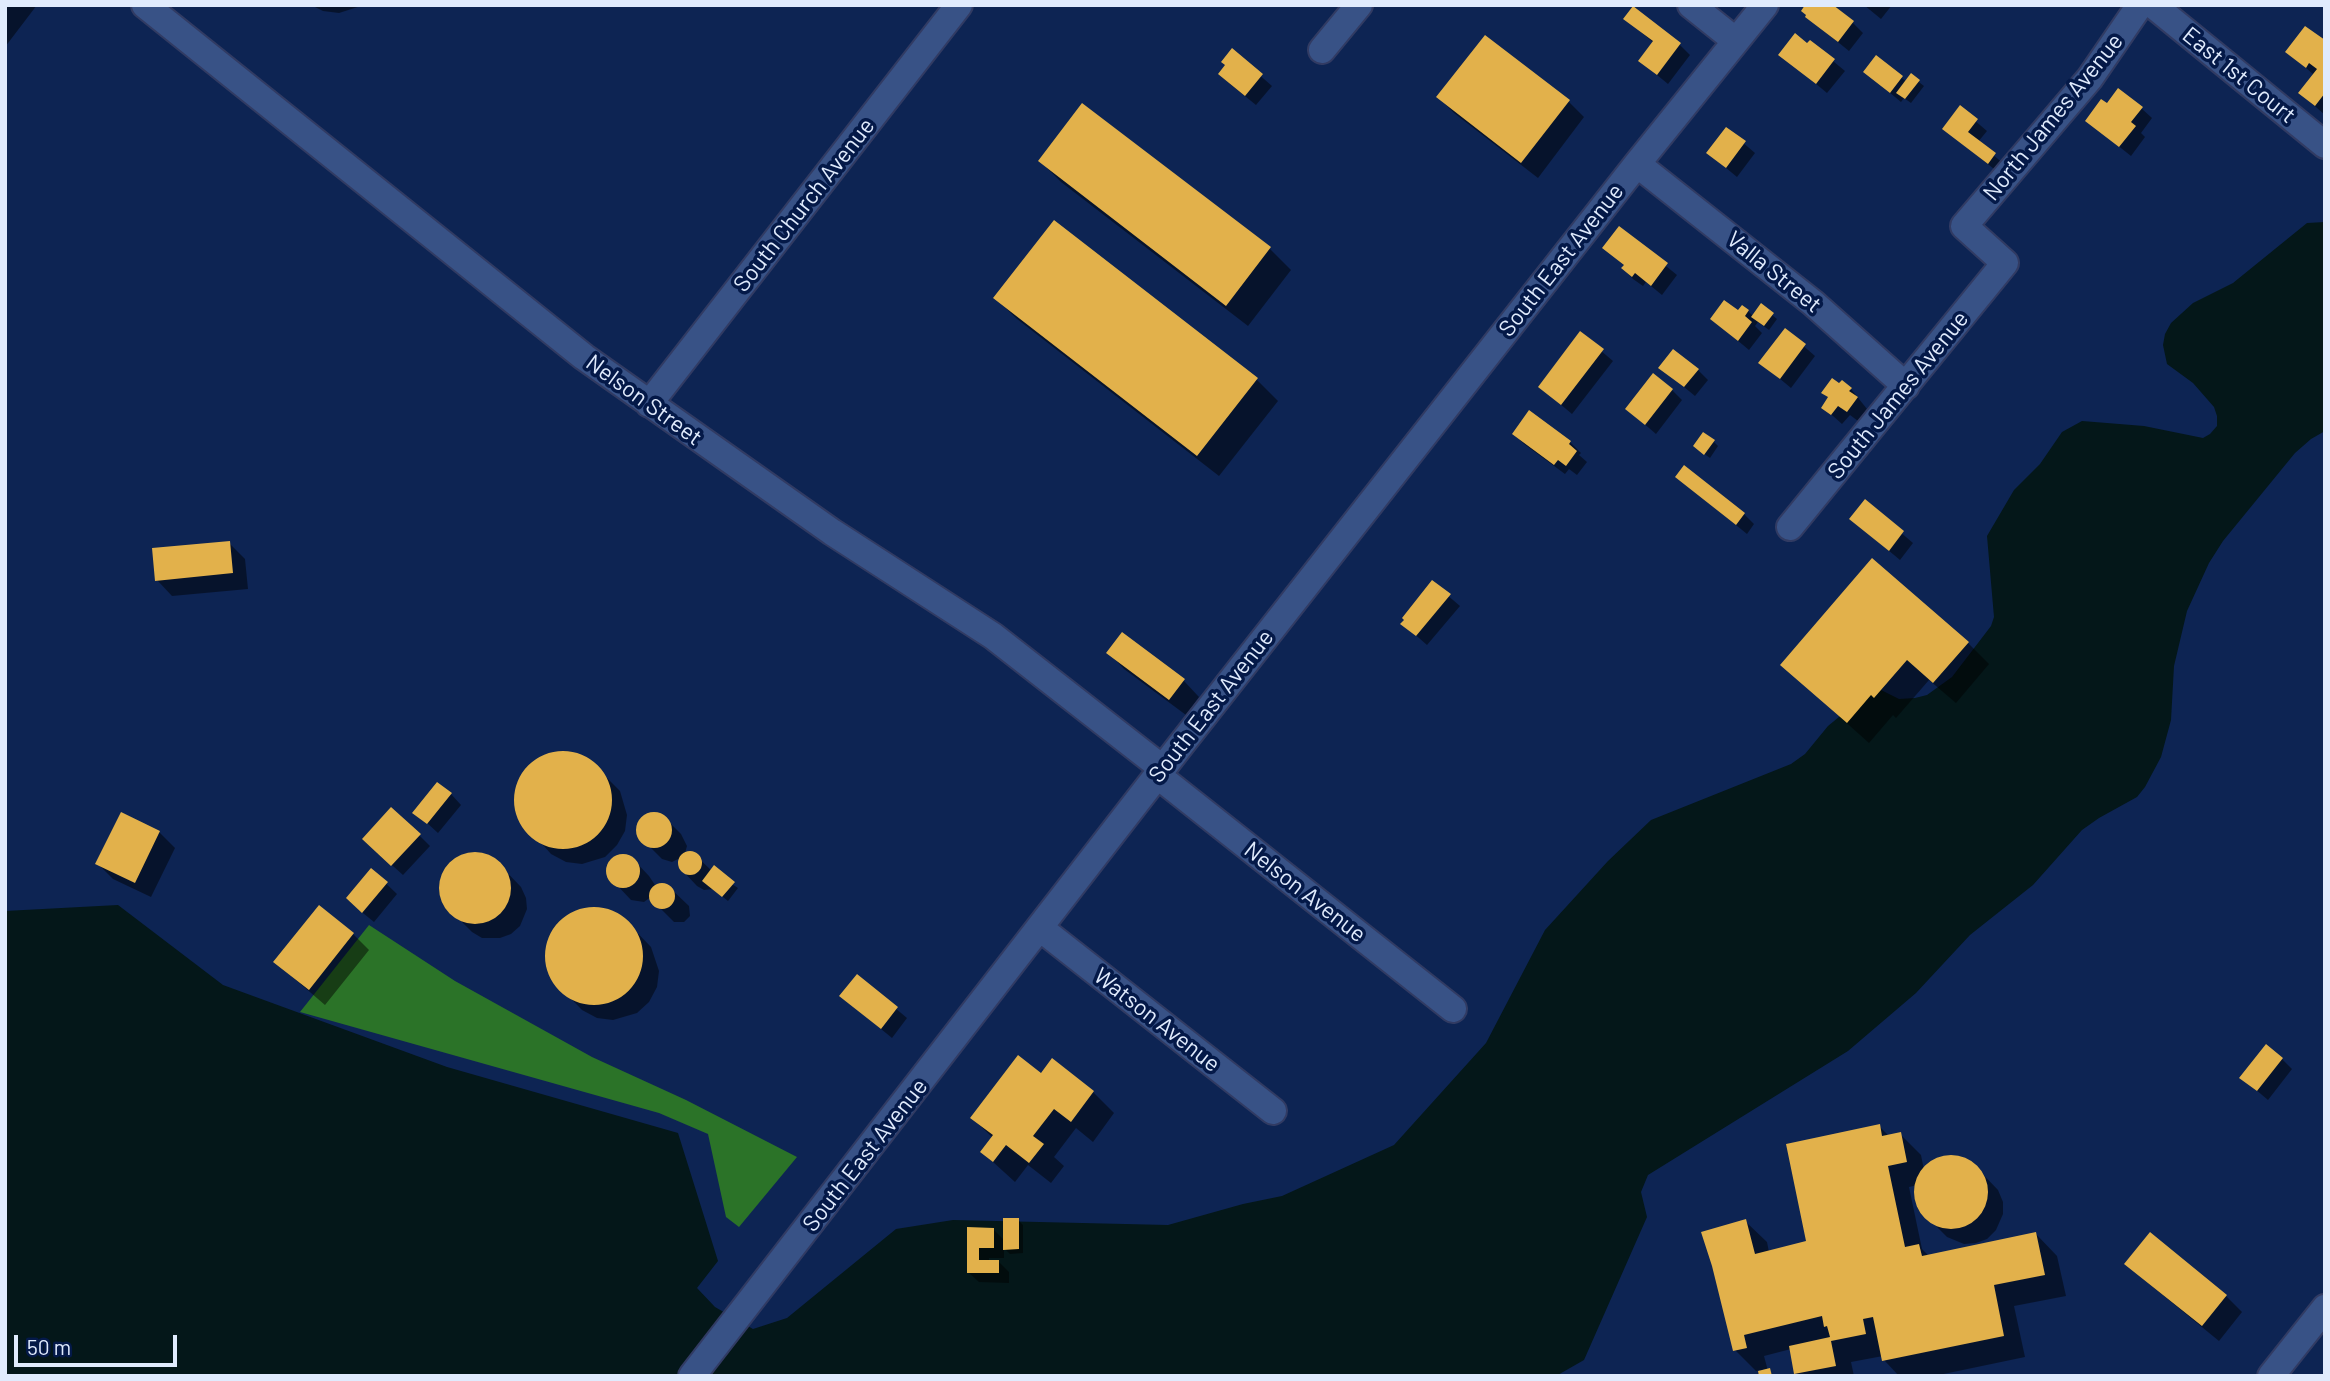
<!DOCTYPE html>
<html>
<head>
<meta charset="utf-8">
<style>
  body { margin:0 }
  #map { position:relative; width:2330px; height:1381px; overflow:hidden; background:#0d2453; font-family:Barlow,sans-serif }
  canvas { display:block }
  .frame { position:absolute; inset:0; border:7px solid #e0ebfd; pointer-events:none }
  .scale { position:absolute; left:14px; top:1335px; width:163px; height:32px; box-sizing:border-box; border:4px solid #e0ebfd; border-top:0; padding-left:9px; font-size:21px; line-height:24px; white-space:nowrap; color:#e0ebfd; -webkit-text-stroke:5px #041948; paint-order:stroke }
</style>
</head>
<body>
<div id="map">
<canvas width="2330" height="1381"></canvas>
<div class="frame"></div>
<div class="scale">50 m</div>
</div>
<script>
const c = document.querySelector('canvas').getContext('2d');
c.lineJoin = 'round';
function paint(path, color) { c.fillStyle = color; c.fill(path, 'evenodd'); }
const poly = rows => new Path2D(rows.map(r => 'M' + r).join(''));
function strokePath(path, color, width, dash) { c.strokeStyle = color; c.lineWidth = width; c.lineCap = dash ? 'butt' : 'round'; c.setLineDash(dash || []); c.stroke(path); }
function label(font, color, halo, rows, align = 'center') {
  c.font = font + ' Barlow,sans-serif'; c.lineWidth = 7; c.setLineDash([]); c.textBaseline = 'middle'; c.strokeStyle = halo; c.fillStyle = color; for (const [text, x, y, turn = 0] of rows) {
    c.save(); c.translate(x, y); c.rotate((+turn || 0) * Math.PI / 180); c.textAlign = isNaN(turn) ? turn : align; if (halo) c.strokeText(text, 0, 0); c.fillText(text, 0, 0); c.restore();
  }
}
paint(poly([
  [369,925,455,981,592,1057,686,1100,797,1157,739,1227,726,1217,708,1134,659,1113,300,1012]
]), '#2b7328');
paint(poly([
  [2325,222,2325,431,2311,439,2295,453,2223,541,2209,563,2187,611,2174,666,2171,720,2161,757,2145,787,2137,797,2099,818,2082,830,2033,885,1970,935,1916,993,1848,1051,1648,1175,1641,1192,1647,1217,1584,1360,1556,1376,625,1376,612,1374,605,1376,5,1376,5,911,118,905,223,985,447,1067,678,1133,718,1261,697,1288,715,1307,753,1329,787,1318,896,1229,953,1220,1168,1225,1243,1204,1282,1196,1394,1145,1486,1043,1545,930,1608,861,1651,820,1791,764,1805,754,1828,726,1873,689,1879,689,1899,699,1915,698,1927,695,1952,677,1991,626,1994,617,1987,536,2014,490,2040,464,2062,432,2082,421,2144,426,2203,438,2210,434,2217,426,2217,416,2214,407,2193,383,2167,364,2163,345,2165,334,2171,323,2193,303,2233,283,2307,223]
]), '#041719');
paint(poly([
  [5,5,37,5,5,47],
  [311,5,364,5,339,13,323,11],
  [1864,5,1892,5,1881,19],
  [1807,17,1853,23,1863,33,1849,51],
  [1625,19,1680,45,1690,55,1668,84,1640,61,1654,43],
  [1810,42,1845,71,1827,93,1781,55,1808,45],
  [2325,43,2325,115,2300,93,2314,75,2288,52],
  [1232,51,1272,86,1256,105,1230,84,1227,65],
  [1876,58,1907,82,1911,76,1924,86,1911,103,1904,98,1901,102,1865,72],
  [1438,97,1569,102,1584,117,1538,178,1454,113],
  [1083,105,1270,249,1291,270,1248,326,1061,182,1040,161],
  [2107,106,2141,108,2152,118,2141,133,2145,137,2131,156,2087,121],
  [1960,108,1987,131,1978,142,2005,165,1999,173,1944,129],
  [1727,129,1755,153,1737,177,1708,153],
  [1054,222,1257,380,1278,401,1219,476,1017,319,995,298],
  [1619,228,1677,275,1662,295,1646,282,1643,286,1633,279,1623,268,1625,266,1604,248],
  [1761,306,1777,319,1769,330,1758,322,1755,326,1762,333,1749,350,1712,319,1748,311,1753,316],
  [1785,330,1815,356,1791,388,1761,363],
  [1581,334,1613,361,1572,414,1540,387],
  [1661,368,1698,370,1708,380,1695,396],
  [1851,389,1867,409,1858,421,1850,415,1842,424,1823,407],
  [1672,390,1682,400,1656,434,1627,409],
  [1529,413,1570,442,1581,453,1579,455,1587,462,1577,475,1569,469,1565,474,1524,444,1514,434],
  [1714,442,1718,446,1710,458,1699,450],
  [1677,477,1744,514,1754,524,1747,534],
  [1865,502,1913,543,1900,560,1851,519],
  [229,543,245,559,248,589,172,596,157,580],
  [1432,582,1460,606,1427,645,1403,624],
  [1968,643,1989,664,1956,703,1929,680,1896,718,1893,715,1869,743,1782,665],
  [1109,653,1184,681,1199,697,1186,715,1124,669],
  [561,753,577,755,592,763,620,791,627,815,625,831,617,845,605,857,582,864,566,862,551,854,519,818,516,802,518,786,525,771,538,760],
  [451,794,461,805,438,833,415,812],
  [651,814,664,817,681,834,687,846,685,853,693,853,712,871,738,888,728,901,713,889,704,890,697,886,681,869,680,858,672,862,662,859,645,842,639,833,642,820],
  [159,832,175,848,151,897,113,879,97,863],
  [419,835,430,846,403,875,374,849],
  [474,854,486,855,496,861,521,887,526,898,527,909,520,926,511,934,500,938,482,938,472,932,446,906,442,895,441,884,448,867,462,856],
  [620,856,633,859,649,876,655,885,654,889,660,885,668,886,689,906,690,916,684,922,674,922,652,900,652,896,644,902,631,900,615,883,609,874,612,862],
  [372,870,397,894,374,922,358,909],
  [584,909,600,909,623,918,651,947,659,971,657,987,649,1002,637,1013,613,1020,597,1018,582,1010,554,981,547,958,549,941,556,927,569,915],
  [353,934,369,950,325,1005,275,962],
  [857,976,907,1018,892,1038,841,996],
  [2282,1059,2292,1069,2268,1100,2242,1078],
  [1093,1092,1114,1113,1093,1142,1076,1128,1054,1157,1064,1166,1051,1183,1028,1165,1015,1182,982,1152,993,1138,972,1118],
  [1879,1126,1889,1136,1900,1134,1921,1155,1924,1170,1933,1163,1944,1158,1956,1157,1973,1164,1998,1190,2003,1202,2003,1214,1996,1230,1987,1239,1976,1243,1964,1244,1947,1237,1930,1220,1922,1211,1916,1194,1918,1185,1909,1187,1922,1249,1929,1256,2036,1234,2057,1256,2066,1296,2014,1306,2025,1357,1934,1376,1899,1376,1884,1360,1883,1356,1851,1362,1854,1376,1799,1376,1796,1373,1791,1349,1764,1356,1768,1371,1775,1376,1761,1376,1760,1370,1756,1371,1735,1350,1745,1221,1767,1242,1769,1252,1809,1243],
  [1018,1220,1023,1225,1023,1253,1010,1254,1004,1248,1004,1258,989,1258,989,1262,999,1262,1009,1272,1009,1283,979,1282,968,1272,969,1229,994,1230,1005,1241],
  [2127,1264,2226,1296,2242,1312,2219,1341,2143,1279]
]), '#0007');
paint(poly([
  [1805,5,1833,5,1854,21,1838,42,1805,17,1806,15,1801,11],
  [1633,6,1681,43,1657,75,1638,61,1653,41,1623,19],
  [2305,26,2325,40,2325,93,2315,106,2298,93,2317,69,2309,63,2306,68,2285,52],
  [1795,33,1807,43,1810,40,1835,59,1816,84,1778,55],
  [1485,35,1570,100,1521,163,1436,97],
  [1232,48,1263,74,1245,96,1218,74,1225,65,1221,62],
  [1876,55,1903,76,1890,93,1863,72],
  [1911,73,1920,80,1905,99,1896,93],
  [2118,88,2143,107,2131,122,2136,126,2119,147,2085,121,2101,99,2107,103],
  [1082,103,1271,247,1226,306,1038,161],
  [1960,105,1978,119,1968,132,1996,153,1988,164,1942,129],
  [1726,127,1746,141,1726,168,1706,153],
  [1054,220,1258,378,1197,456,993,298],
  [1619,226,1668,263,1651,286,1635,273,1632,277,1621,268,1624,265,1602,248],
  [1724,300,1738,310,1742,305,1749,310,1745,316,1752,322,1738,341,1710,319],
  [1761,303,1774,313,1764,326,1751,317],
  [1785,328,1806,344,1780,379,1758,363],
  [1580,331,1604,349,1561,405,1538,387],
  [1673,349,1699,369,1684,387,1658,368],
  [1653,373,1673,389,1645,425,1625,409],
  [1832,378,1839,383,1842,380,1852,388,1849,391,1858,397,1847,412,1838,406,1831,415,1821,408,1828,397,1821,393],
  [1529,410,1571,441,1569,444,1577,451,1566,466,1558,460,1554,465,1512,434],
  [1703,432,1715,440,1704,455,1693,446],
  [1684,465,1745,513,1736,525,1675,477],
  [1865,499,1904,531,1889,551,1849,519],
  [230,541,233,573,155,581,152,548],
  [1872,558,1969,642,1933,683,1907,660,1874,698,1871,695,1847,723,1780,665],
  [1432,580,1451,594,1416,636,1400,624,1404,620,1402,618],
  [1122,632,1185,679,1169,700,1106,653],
  '514 800a49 49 0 1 1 98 0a49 49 0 1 1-98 0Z',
  [437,782,452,793,427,824,412,813],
  [391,807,421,834,391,866,362,839],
  [121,812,160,831,135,883,95,864],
  '636 830a18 18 0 1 1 36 0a18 18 0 1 1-36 0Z',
  '678 863a12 12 0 1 1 24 0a12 12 0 1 1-24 0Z',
  '439 888a36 36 0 1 1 72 0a36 36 0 1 1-72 0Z',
  '606 871a17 17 0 1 1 34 0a17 17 0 1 1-34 0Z',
  [714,865,735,882,722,897,702,881],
  [371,868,388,882,362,913,346,898],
  '649 896a13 13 0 1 1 26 0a13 13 0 1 1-26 0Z',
  [319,905,354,933,309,990,273,962],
  '545 956a49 49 0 1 1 98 0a49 49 0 1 1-98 0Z',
  [857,974,898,1007,881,1029,839,996],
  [2266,1044,2283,1058,2257,1091,2239,1078],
  [1018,1055,1041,1073,1052,1058,1094,1091,1071,1122,1054,1109,1033,1136,1044,1144,1029,1163,1006,1145,993,1162,980,1152,993,1135,970,1118],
  [1880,1124,1882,1136,1901,1132,1907,1162,1888,1166,1905,1247,1919,1244,1922,1256,2036,1232,2045,1275,1994,1285,2004,1336,1882,1361,1873,1317,1863,1319,1866,1334,1831,1341,1836,1366,1794,1374,1789,1346,1830,1337,1827,1326,1824,1327,1822,1316,1744,1335,1747,1348,1733,1351,1712,1266,1701,1232,1746,1219,1755,1254,1806,1241,1786,1144],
  '1914 1192a37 37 0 1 1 74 0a37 37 0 1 1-74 0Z',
  [1003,1218,1019,1218,1019,1249,1003,1250],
  [967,1227,994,1228,994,1248,979,1248,979,1260,999,1260,999,1273,967,1273],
  [2150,1232,2227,1295,2202,1326,2124,1264],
  [1770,1368,1772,1376,1759,1376,1758,1371]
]), '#e2b14b');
const minor = poly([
  [145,5,584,357,832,532,993,636,1162,768],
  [1691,5,1736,41],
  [2153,5,2325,145],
  [1322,50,1359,5],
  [1637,164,1813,303,1906,386],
  [649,404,959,5],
  [1790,527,2005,263,1964,226,2090,78,2140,5],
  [1157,775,1453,1009],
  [1040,928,1273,1111],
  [692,1376,1180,746,1637,164,1765,5],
  [2271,1376,2325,1308]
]);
strokePath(minor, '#313b63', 30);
strokePath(minor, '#385286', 26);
label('23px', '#e0ebfd', '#041948', [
  ["East 1st Court",2239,75,39],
  ["North James Avenue",2053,117,-51],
  ["South Church Avenue",804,205,-52],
  ["South East Avenue",1561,260,-52],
  ["Valla Street",1774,272,39],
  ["South James Avenue",1898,395,-51],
  ["Nelson Street",644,400,36],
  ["South East Avenue",1211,706,-52],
  ["Nelson Avenue",1305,892,38],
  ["Watson Avenue",1157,1020,38],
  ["South East Avenue",865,1155,-52]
]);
</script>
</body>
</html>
